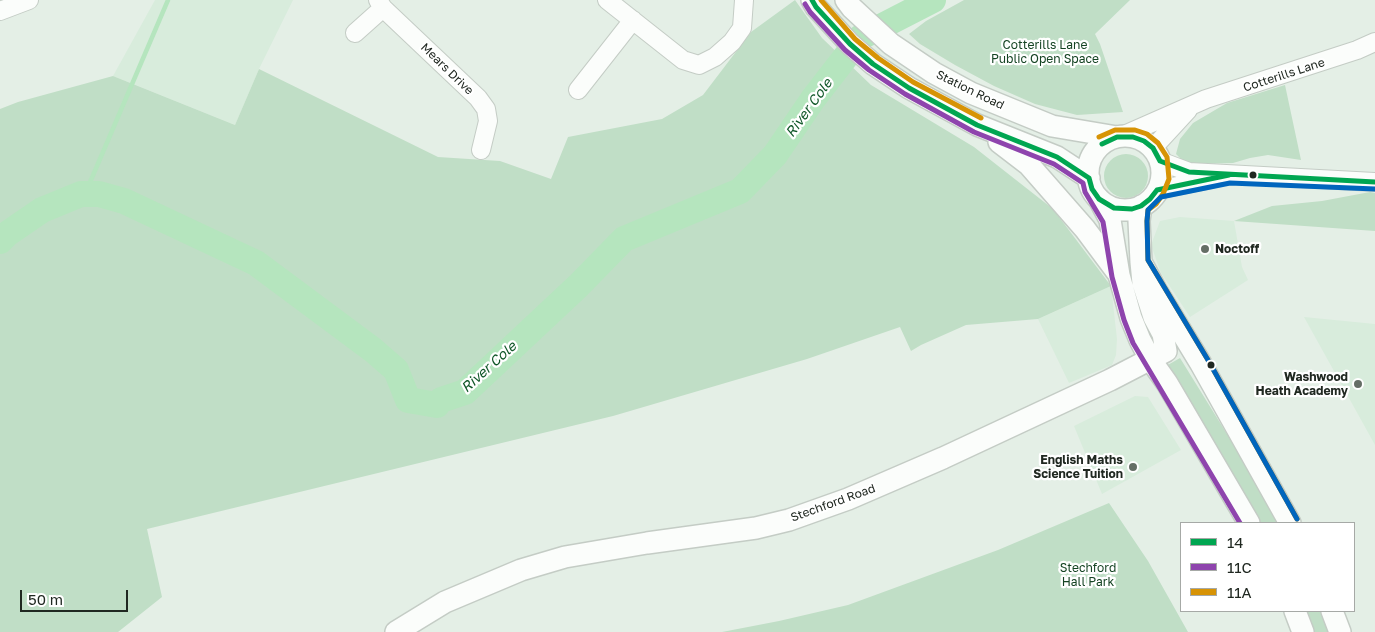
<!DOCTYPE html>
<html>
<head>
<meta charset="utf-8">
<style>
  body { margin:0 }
  #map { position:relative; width:1375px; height:632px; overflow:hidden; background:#e4efe6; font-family:"Golos Text",sans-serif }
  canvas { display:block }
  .legend { position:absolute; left:1180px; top:522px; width:175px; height:90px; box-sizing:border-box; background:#fff; border:1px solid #a6a9a6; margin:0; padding:6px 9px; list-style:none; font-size:15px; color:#202821 }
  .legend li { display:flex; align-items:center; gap:10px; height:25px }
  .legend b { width:25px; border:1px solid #a6a9a6 }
  .scale { position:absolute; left:20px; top:590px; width:108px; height:22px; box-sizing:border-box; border:2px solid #202821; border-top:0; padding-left:6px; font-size:15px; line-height:18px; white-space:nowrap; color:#202821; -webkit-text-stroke:4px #fff; paint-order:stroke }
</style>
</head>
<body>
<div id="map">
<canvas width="1375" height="632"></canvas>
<ul class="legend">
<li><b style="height:6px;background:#00a651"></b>14</li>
<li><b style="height:6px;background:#8e44ad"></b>11C</li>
<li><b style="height:6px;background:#d79305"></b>11A</li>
</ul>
<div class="scale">50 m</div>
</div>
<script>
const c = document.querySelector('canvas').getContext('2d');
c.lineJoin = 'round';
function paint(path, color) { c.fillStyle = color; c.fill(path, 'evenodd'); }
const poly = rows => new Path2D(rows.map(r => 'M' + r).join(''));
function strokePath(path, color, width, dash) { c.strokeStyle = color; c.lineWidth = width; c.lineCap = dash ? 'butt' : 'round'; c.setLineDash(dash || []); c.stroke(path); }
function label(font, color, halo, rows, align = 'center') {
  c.font = font + ' "Golos Text",sans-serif'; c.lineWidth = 4.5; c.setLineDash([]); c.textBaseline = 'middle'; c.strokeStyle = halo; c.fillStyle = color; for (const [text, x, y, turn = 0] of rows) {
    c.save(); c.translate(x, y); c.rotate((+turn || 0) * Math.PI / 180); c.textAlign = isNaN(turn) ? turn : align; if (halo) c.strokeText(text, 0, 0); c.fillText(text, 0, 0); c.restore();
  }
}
paint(poly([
  [155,0,293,0,259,69,235,125,113,76],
  [1180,217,1234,221,1242,267,1248,280,1190,317,1161,273,1151,245,1160,221],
  [1111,286,1117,339,1116,355,1112,365,1069,383,1038,319],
  [1304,317,1375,324,1375,445],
  [1135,396,1148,397,1181,450,1102,494,1074,426]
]), '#d8ecdc');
paint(poly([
  [795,0,822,38,871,85,974,147,1053,209,1111,286,1038,319,966,325,921,345,911,351,900,327,807,359,613,416,147,529,162,597,118,632,0,632,0,109,18,102,113,76,235,125,259,69,438,157,500,161,551,179,568,137,662,119,703,95,751,32],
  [964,0,1130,0,1095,34,1100,44,1123,112,1077,115,1035,104,994,86,955,65,920,44,909,34,926,21],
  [1285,85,1301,160,1268,155,1250,158,1233,163,1193,164,1182,160,1176,154,1180,139,1193,123,1227,103],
  '1104 176a22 22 0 1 1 44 0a22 22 0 1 1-44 0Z',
  [1370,192,1375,193,1375,231,1234,221,1272,206,1322,201],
  [1180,358,1282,523,1255,523,1166,366],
  [1109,503,1148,561,1188,632,722,632,779,621,848,605,998,550],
  [1302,611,1326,611,1334,632,1312,632]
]), '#c0dec6');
strokePath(poly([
  [85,194,168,0]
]), '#b5e5be', 4.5);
strokePath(poly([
  [0,241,7,234,42,210,81,194,99,194,124,201,256,263,373,350,396,370,408,400,437,405,441,400,465,392,578,286,624,239,740,191,775,155,813,99,861,37,933,0]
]), '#b5e5be', 26);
const minor = poly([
  [378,0,383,8,478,98,486,109,488,121,481,150],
  [607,0,683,60,699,65,715,57,732,42,742,28,744,0],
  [0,11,29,0],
  [355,33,383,8],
  [578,90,633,20],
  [1122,136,1206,99,1357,50,1375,42],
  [1153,148,1188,110],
  [1160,161,1189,172,1375,182],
  [1157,190,1212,179]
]);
const major = poly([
  [812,0,816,7,850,44,873,64,909,88,977,125,1057,157,1089,178],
  [846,0,852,8,891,44,934,73,971,93,1052,126,1117,137],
  '1088 173a37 37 0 1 1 74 0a37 37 0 1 1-74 0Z',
  [999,142,1029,165,1085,229,1117,272],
  [1099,199,1110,220,1119,275,1131,318,1140,340,1150,359,1167,383,1249,523],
  [1141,206,1139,221,1141,262,1156,290,1201,364,1290,523],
  [1295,611,1303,632],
  [1332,611,1340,632],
  [396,632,445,602,521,570,565,557,647,543,756,528,789,520,848,499,943,458,1110,380,1166,351,1163,334,1154,317,1143,283,1141,262]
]);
strokePath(minor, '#c4ccc5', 20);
strokePath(major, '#c4ccc5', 24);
strokePath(minor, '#fbfdfb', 18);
strokePath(major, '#fbfdfb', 21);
strokePath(poly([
  [812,0,816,7,850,44,873,64,909,88,977,125,1057,157,1089,178,1092,189,1099,199,1114,208,1132,209,1141,206,1150,199,1157,190,1229,175],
  [1102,144,1117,137,1133,137,1144,141,1153,148,1160,161,1189,172,1375,182]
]), '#00a651', 5);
strokePath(poly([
  [805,4,810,12,845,50,869,70,905,94,974,132,1054,164,1083,183,1085,192,1103,222,1112,277,1124,320,1133,343,1240,523]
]), '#8e44ad', 5);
strokePath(poly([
  [821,0,855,39,878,58,913,82,981,118],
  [1099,137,1115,130,1135,130,1147,134,1158,143,1167,157,1169,179,1163,194,1156,204,1148,210,1147,221,1148,260,1208,360,1297,519]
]), '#d79305', 5);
strokePath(poly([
  [1297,519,1208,360,1148,260,1147,221,1148,210,1161,197,1230,183,1375,189]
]), '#0065bd', 5);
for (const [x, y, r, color] of [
  [1253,175,4.5,"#202821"],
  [1205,249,5,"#656e66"],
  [1211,365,4.5,"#202821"],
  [1358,384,5,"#656e66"],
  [1133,467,5,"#656e66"]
]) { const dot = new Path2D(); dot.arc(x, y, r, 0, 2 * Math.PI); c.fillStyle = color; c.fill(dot); strokePath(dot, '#fff', 2); }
label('12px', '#144322', '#fff', [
  ["Cotterills Lane",1045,45],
  ["Public Open Space",1045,59],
  ["Stechford",1088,568],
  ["Hall Park",1088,582]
]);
label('12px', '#202821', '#fff', [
  ["Mears Drive",447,69,44],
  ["Cotterills Lane",1284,75,-18],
  ["Station Road",970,90,26],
  ["Stechford Road",833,503,-20]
]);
label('bold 12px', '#202821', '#fff', [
  ["Noctoff",1215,249,"left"],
  ["Washwood",1348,377],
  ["Heath Academy",1348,391],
  ["English Maths",1123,460],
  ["Science Tuition",1123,474]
], 'right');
label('italic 14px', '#105728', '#fff', [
  ["River Cole",809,108,-54],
  ["River Cole",489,367,-42]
]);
</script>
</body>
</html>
